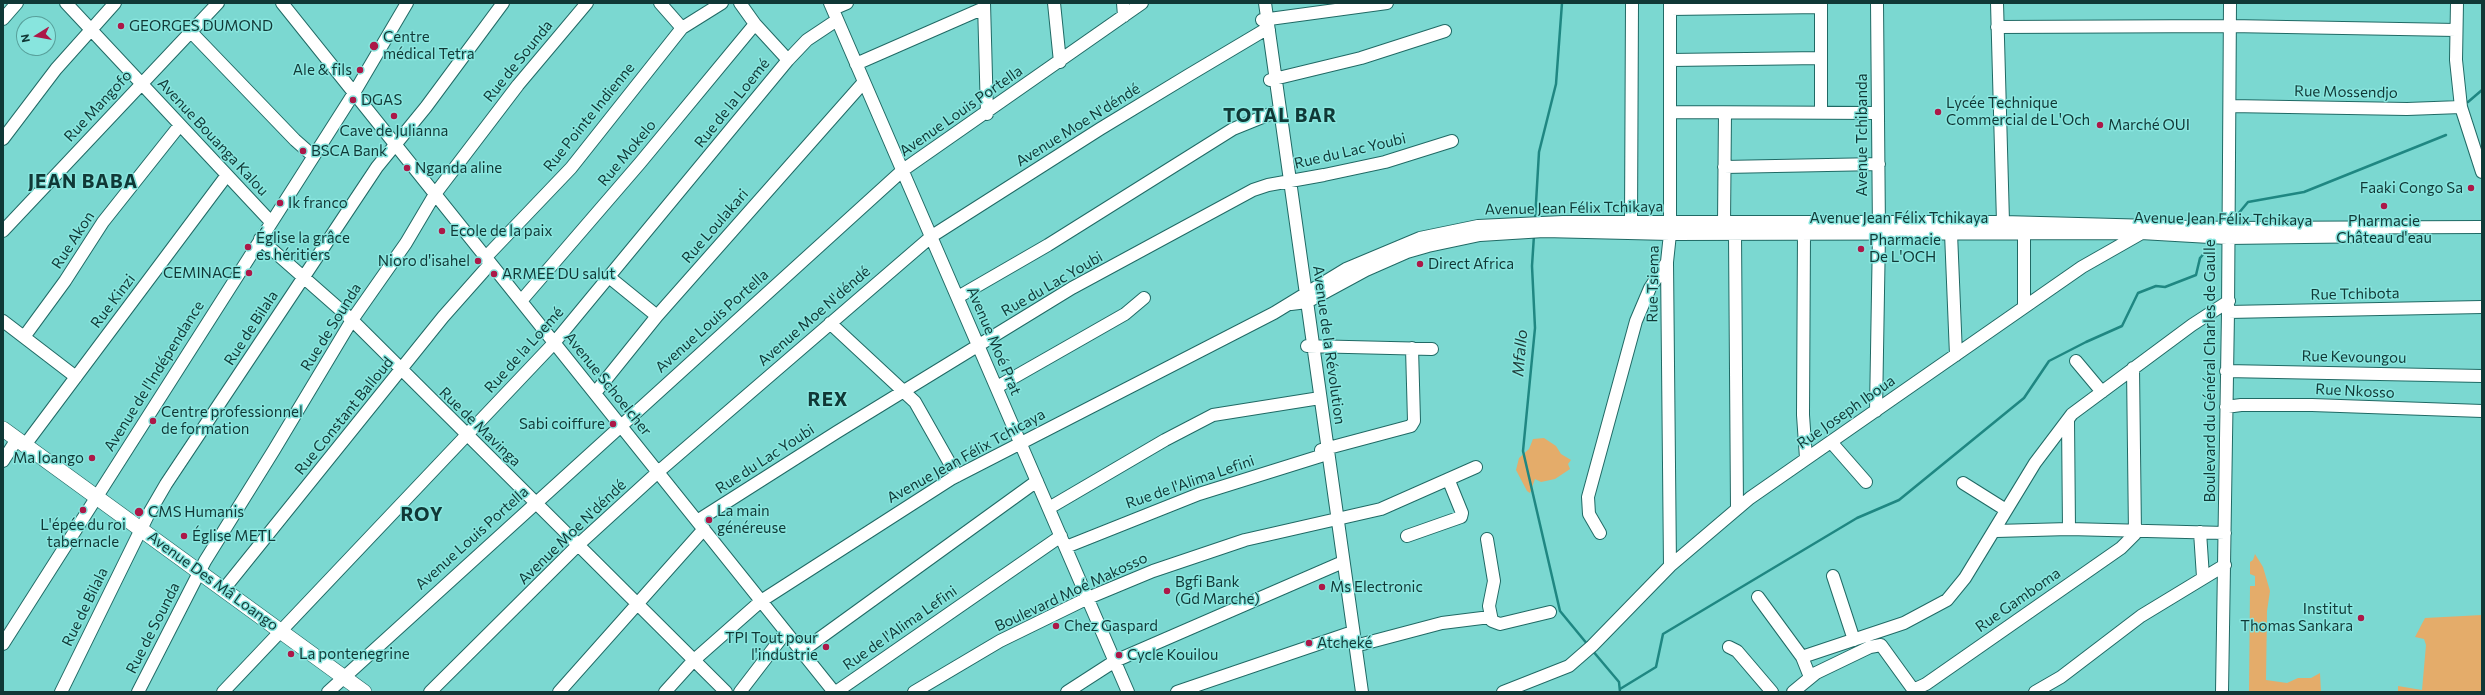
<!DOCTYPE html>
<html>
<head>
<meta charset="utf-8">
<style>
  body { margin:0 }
  #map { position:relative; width:2485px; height:695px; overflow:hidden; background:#7bd8d1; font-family:Commissioner,sans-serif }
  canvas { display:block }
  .frame { position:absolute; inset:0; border:4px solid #103836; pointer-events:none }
  .north { position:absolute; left:16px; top:16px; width:40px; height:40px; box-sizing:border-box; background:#88e5de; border:1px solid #58a09b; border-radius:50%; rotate:259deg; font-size:11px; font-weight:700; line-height:16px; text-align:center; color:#103836 }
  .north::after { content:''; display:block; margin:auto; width:14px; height:18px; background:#ac1848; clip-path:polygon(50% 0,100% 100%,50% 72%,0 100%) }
</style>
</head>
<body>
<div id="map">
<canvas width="2485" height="695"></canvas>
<div class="frame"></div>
<div class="north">N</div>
</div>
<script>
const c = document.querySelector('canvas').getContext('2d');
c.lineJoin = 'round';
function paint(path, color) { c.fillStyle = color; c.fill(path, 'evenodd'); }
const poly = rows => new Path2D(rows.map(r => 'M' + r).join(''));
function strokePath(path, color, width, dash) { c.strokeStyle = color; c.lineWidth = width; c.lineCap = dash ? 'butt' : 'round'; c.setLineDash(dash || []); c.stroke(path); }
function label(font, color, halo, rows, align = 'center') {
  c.font = font + ' Commissioner,sans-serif'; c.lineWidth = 3; c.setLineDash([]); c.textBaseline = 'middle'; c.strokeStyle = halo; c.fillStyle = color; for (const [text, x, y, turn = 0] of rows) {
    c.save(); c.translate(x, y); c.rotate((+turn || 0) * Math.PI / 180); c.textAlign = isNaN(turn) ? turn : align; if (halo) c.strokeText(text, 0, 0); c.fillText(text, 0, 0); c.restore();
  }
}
paint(poly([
  [1544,438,1556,446,1561,454,1571,460,1568,464,1570,469,1555,479,1541,482,1535,479,1530,493,1527,491,1516,470,1519,458,1529,449,1533,439],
  [2255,554,2263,567,2270,591,2267,611,2266,680,2287,683,2298,678,2311,678,2320,673,2321,692,2249,692,2250,586,2255,586,2255,576,2250,574,2250,562,2253,560],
  [2482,615,2482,692,2398,692,2398,686,2422,690,2426,645,2424,639,2415,637,2425,618]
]), '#e4ac6a');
strokePath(poly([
  [2468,102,2482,90],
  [1535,220,1539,152,1556,84,1562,3],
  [2233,220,2248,202,2304,192,2446,135],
  [1534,235,1532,266,1535,328,1523,451,1560,611,1588,645],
  [1592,650,1619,682,1620,692],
  [1620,689,1656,667,1663,634,1857,518,1899,500,2024,398,2049,361,2086,342,2122,326,2138,293,2156,286,2165,287,2196,275,2200,258,2215,241]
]), '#1f8782', 2.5);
const minor = poly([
  [66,3,271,222],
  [282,3,834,692],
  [660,3,682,28],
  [740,3,755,24,788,60],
  [830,3,1128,692],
  [984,3,987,114],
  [1054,3,1060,62],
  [1123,3,1124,16],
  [1265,3,1362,692],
  [1670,3,1670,234,1667,262,1670,566],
  [1821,3,1821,113],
  [1997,3,2003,222],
  [2457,3,2456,60,2461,107,2482,172],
  [833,9,847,3],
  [1670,9,1821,7],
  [3,19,17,3],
  [1262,20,1387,3],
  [1997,27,2230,26,2456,30],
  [192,33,295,140,312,155],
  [1671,60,1821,58],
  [856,64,984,8],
  [1270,80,1361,58,1445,31],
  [2230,106,2407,109,2461,107],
  [1671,112,1878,113],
  [3,139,56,69,115,3],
  [1724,167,1879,164],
  [1631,222,1632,3],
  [1724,223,1725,113],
  [3,231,218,3],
  [1951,233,1956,355],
  [1735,234,1737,509],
  [1804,234,1803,415,1806,458],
  [260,239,352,320,726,692],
  [485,258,571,168,682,28,722,3],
  [609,277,657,316],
  [958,297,1048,245,1233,129,1280,110],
  [521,301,640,163,755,24],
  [1291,304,1307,302,1366,270,1407,252,1428,246,1480,235,1544,231,1670,234,2141,233,2227,238,2383,236],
  [2024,306,2024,226],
  [2228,312,2482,307],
  [3,321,76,377],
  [830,323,915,402,957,476],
  [24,337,65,281,103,222,180,125],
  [1307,346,1432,349],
  [2076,361,2102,392],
  [2226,371,2482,376],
  [997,387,1125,314,1144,298],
  [595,393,657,316,863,83],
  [2226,407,2241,405,2312,405,2482,411],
  [1876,411,1879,233,1877,3],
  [2068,420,2069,529],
  [1831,442,1866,482],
  [25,445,227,175],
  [1321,450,1411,426,1414,421,1412,348],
  [3,461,17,439],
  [1963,483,2006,510],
  [1049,508,1165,440,1213,415,1320,398],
  [697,521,837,432,1072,288,1253,190,1268,185,1324,175,1385,162,1452,141],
  [1996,531,2069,529,2225,533],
  [2200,532,2203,577],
  [1600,533,1589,514,1588,497,1636,321,1650,288,1667,262],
  [1407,536,1461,517,1462,513,1449,481],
  [1487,539,1494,581,1489,606,1492,621,1500,624,1550,612],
  [1066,547,1199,494,1327,454],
  [1833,576,1854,640],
  [224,589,443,317,490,264],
  [1758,597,1802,657,1810,677],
  [3,644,354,93,407,3],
  [1355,646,1442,623,1490,617],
  [1729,647,1737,651,1772,692],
  [802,651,1037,481],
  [1802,657,1904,623,1947,600,1965,578,2035,463,2072,414,2192,325,2229,301],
  [1913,690,1926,684,2121,548,2135,534,2133,368],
  [61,692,148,515,166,484,377,167,426,107,503,3],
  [138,692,205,561,274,450,352,320,406,243,435,194,518,85,587,3],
  [223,692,554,343,788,60,807,40,837,20],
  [328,692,903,170,1142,3],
  [430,692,578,545,658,472,932,236,1100,129,1189,75,1263,31,1269,30],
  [559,692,704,529],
  [665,692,693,661,761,601,951,479,1274,313,1346,269,1420,238,1478,226,1563,222,2003,222,2228,228,2482,227],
  [740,692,786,632],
  [836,692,1061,536],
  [914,692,1000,641,1088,598,1153,571,1245,540,1381,509,1476,467],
  [1067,692,1115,661,1343,562],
  [1177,692,1353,632],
  [1503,692,1569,666,1592,646,1670,566,1750,498,2082,267,2140,234],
  [1793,692,1816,673,1870,647,1881,645,1915,692],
  [2035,692,2061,677,2141,616,2225,565],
  [2222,692,2228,312,2230,3]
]);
const major = poly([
  [3,429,364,692]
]);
strokePath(minor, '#206a65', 14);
strokePath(major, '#206a65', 16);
strokePath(minor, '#fff', 12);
strokePath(major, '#fff', 15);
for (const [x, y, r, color] of [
  [121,26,4,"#ac1848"],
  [374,46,5,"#ac1848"],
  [360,70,4,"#ac1848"],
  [353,100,4,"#ac1848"],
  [1938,112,4,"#ac1848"],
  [394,116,4,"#ac1848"],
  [2100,125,4,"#ac1848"],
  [303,151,4,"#ac1848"],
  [407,168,4,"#ac1848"],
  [2471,188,4,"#ac1848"],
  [280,203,4,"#ac1848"],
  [2384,206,4,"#ac1848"],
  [442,231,4,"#ac1848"],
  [248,247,4,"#ac1848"],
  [1861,249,4,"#ac1848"],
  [478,261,4,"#ac1848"],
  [1420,264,4,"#ac1848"],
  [249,273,4,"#ac1848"],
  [494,274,4,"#ac1848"],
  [153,421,4,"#ac1848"],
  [613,424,4,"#ac1848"],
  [92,458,4,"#ac1848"],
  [83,510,4,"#ac1848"],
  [139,512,5,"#ac1848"],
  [709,520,4,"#ac1848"],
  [184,536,4,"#ac1848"],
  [1322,587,4,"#ac1848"],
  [1167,591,4,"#ac1848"],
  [2361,618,4,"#ac1848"],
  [1056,626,4,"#ac1848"],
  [1309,643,4,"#ac1848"],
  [826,647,4,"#ac1848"],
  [291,654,4,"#ac1848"],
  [1119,655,4,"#ac1848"]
]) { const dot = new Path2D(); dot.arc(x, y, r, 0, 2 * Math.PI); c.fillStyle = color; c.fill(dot); strokePath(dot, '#88e5de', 1.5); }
label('15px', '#103836', '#88e5de', [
  ["GEORGES DUMOND",129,26],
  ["Centre",383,37],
  ["médical Tetra",383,54],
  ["Ale & fils",352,70,"right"],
  ["DGAS",361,100],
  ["Lycée Technique",1946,103],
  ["Commercial de L'Och",1946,120],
  ["Marché OUI",2108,125],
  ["Cave de Julianna",394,131,"center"],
  ["BSCA Bank",311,151],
  ["Nganda aline",415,168],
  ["Faaki Congo Sa",2463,188,"right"],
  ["Ik franco",288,203],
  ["Pharmacie",2384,221,"center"],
  ["Château d'eau",2384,238,"center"],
  ["Ecole de la paix",450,231],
  ["Église la grâce",256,238],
  ["es héritiers",256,255],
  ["Pharmacie",1869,240],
  ["De L'OCH",1869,257],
  ["Nioro d'isahel",470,261,"right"],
  ["Direct Africa",1428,264],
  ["CEMINACE",241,273,"right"],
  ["ARMEE DU salut",502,274],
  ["Centre professionnel",161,412],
  ["de formation",161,429],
  ["Sabi coiffure",605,424,"right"],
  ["Ma loango",84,458,"right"],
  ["La main",717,511],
  ["généreuse",717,528],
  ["CMS Humanis",148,512],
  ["L'épée du roi",83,525,"center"],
  ["tabernacle",83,542,"center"],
  ["Église METL",192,536],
  ["Bgfi Bank",1175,582],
  ["(Gd Marche)",1175,599],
  ["Ms Electronic",1330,587],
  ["Institut",2353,609,"right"],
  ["Thomas Sankara",2353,626,"right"],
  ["Chez Gaspard",1064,626],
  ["TPI Tout pour",818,638,"right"],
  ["l'industrie",818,655,"right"],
  ["Atcheké",1317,643],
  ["La pontenegrine",299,654],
  ["Cycle Kouilou",1127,655]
], 'left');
label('15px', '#103836', '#88e5de', [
  ["Rue de Sounda",518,61,-51],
  ["Rue Mossendjo",2346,92,1],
  ["Rue de la Loemé",732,103,-51],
  ["Rue Mangofo",98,106,-47],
  ["Avenue Louis Portella",961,111,-35],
  ["Rue Pointe Indienne",589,117,-51],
  ["Avenue Moe N'déndé",1078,125,-32],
  ["Avenue Tchibanda",1862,135,-90],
  ["Avenue Bouanga Kalou",213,137,47],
  ["Rue du Lac Youbi",1350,151,-13],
  ["Rue Mokelo",627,153,-50],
  ["Avenue Jean Félix Tchikaya",1574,208,-1],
  ["Avenue Jean Félix Tchikaya",1899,218],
  ["Avenue Jean Félix Tchikaya",2223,219,1],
  ["Rue Loulakari",715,226,-49],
  ["Rue Akon",73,240,-57],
  ["Rue du Lac Youbi",1052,284,-30],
  ["Rue Tsiema",1653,284,-89],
  ["Rue Tchibota",2355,294,-1],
  ["Rue Kinzi",113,301,-53],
  ["Avenue Moe N'déndé",814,316,-41],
  ["Avenue Louis Portella",712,321,-42],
  ["Rue de Sounda",331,327,-58],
  ["Rue de Bilala",251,328,-57],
  ["Avenue Moé Prat",994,341,67],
  ["Avenue de la Révolution",1329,345,82],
  ["Rue de la Loemé",524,350,-48],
  ["Rue Kevoungou",2354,357,1],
  ["Boulevard du Général Charles de Gaulle",2210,371,-90],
  ["Avenue de l'Indépendance",154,376,-58],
  ["Avenue Schoelcher",608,384,51],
  ["Rue Nkosso",2355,391,3],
  ["Rue Joseph Iboua",1846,412,-35],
  ["Rue Constant Balloud",344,416,-51],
  ["Rue de Mavinga",480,427,44],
  ["Avenue Jean Félix Tchicaya",966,456,-29],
  ["Rue du Lac Youbi",765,459,-33],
  ["Rue de l'Alima Lefini",1190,482,-19],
  ["Avenue Moe N'déndé",572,532,-44],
  ["Avenue Louis Portella",472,538,-42],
  ["Avenue Des Mâ Loango",213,581,36],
  ["Boulevard Moé Makosso",1071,592,-25],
  ["Rue Gamboma",2018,600,-35],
  ["Rue de Bilala",85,607,-64],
  ["Rue de Sounda",153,628,-63],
  ["Rue de l'Alima Lefini",900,628,-35]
]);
label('italic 16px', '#203e3b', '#88e5de', [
  ["Mfallo",1520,353,-85]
]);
c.letterSpacing = '1px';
label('bold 19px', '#103836', '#88e5de', [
  ["TOTAL BAR",1280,116],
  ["JEAN BABA",83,182],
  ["REX",828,400],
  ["ROY",422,515]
]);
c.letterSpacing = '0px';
</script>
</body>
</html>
